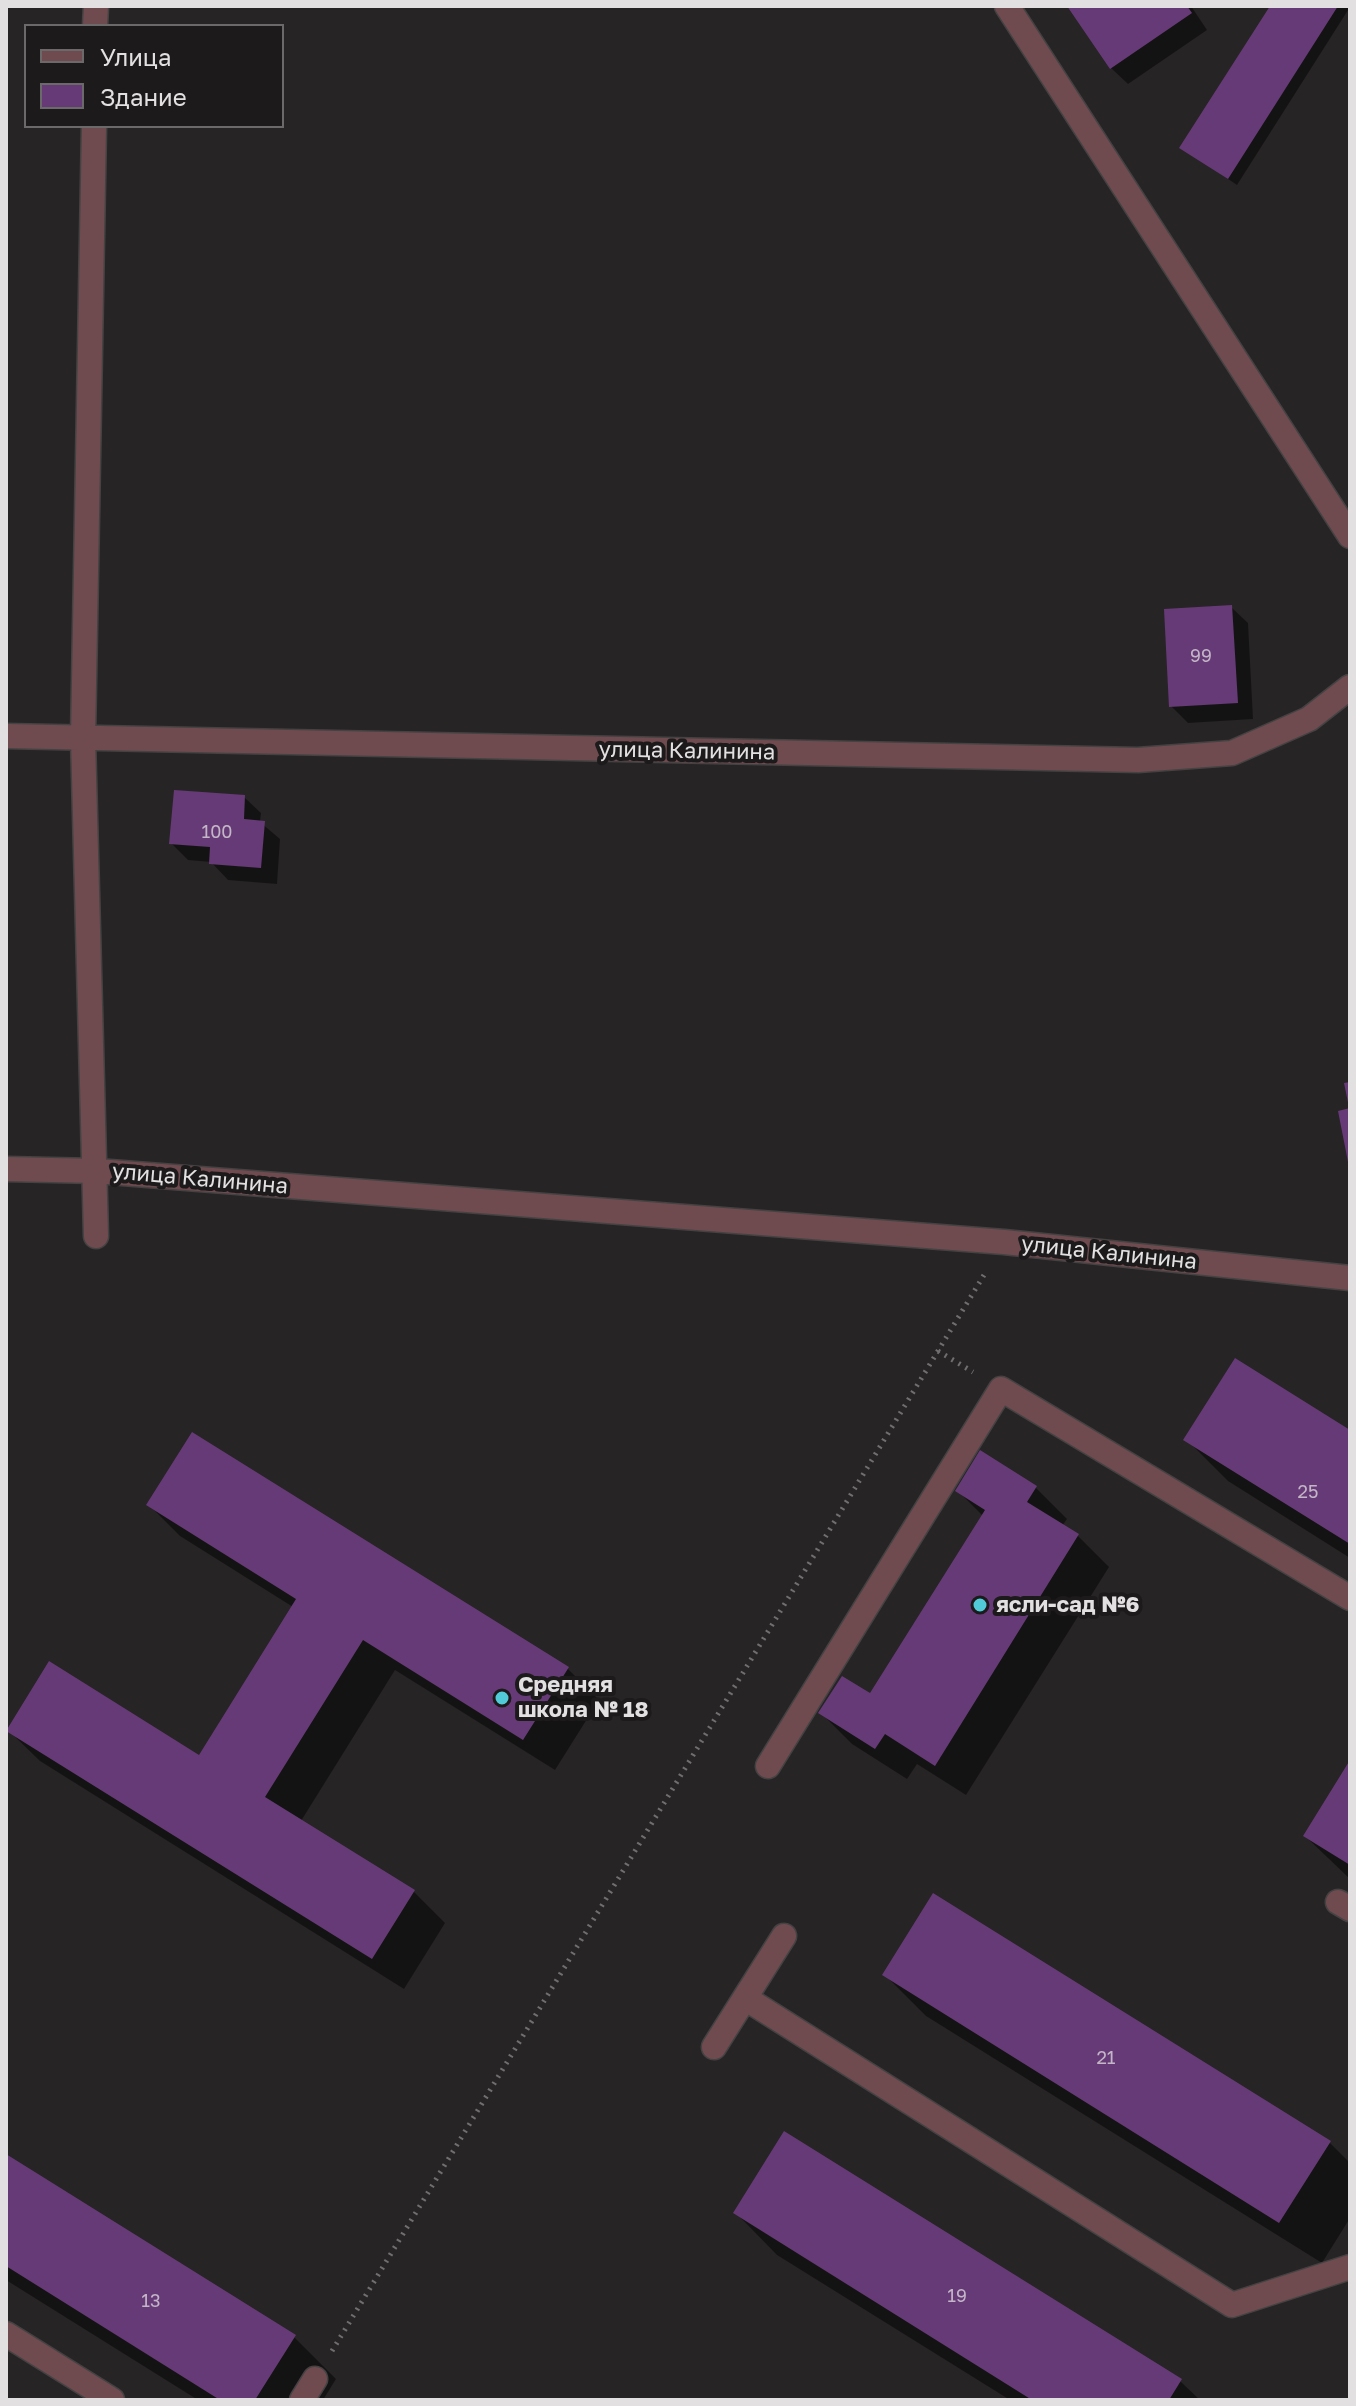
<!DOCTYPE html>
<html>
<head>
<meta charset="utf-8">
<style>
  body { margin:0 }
  #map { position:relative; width:1356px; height:2406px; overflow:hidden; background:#272425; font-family:"Golos Text",sans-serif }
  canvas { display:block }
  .frame { position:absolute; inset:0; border:8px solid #e2e0e1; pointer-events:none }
  .legend { position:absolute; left:24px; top:24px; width:260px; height:104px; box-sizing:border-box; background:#1d1a1c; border:2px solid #6c696b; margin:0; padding:10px 14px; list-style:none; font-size:24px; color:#e2e0e1 }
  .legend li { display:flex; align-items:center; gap:16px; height:40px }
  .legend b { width:40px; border:2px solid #6c696b }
</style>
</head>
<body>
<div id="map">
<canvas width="1356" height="2406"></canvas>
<div class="frame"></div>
<ul class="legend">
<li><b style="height:10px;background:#6f4b4f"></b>Улица</li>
<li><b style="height:22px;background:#663a77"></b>Здание</li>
</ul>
</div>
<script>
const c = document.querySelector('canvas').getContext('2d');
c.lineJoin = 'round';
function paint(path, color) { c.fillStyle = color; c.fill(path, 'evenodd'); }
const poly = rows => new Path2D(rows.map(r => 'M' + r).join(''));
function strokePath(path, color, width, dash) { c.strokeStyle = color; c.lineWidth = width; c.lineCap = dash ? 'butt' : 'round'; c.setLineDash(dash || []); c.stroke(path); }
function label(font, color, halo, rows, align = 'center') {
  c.font = font + ' "Golos Text",sans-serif'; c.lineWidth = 8; c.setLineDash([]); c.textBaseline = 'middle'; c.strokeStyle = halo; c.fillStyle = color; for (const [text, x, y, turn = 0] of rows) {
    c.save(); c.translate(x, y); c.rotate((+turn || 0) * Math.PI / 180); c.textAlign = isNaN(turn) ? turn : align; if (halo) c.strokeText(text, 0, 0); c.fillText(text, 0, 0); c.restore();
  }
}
paint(poly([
  [1069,6,1191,6,1207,30,1128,84,1111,68],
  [1272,6,1350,7,1237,185,1182,148],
  [1231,607,1248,623,1253,719,1188,723,1171,706],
  [244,797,261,813,260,822,280,839,277,884,228,880,211,862,188,860,171,843],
  [1350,1432,1350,1558,1228,1481,1186,1439],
  [1035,1487,1067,1519,1062,1526,1078,1536,1109,1567,966,1795,917,1764,907,1779,852,1744,821,1713,871,1696,983,1516,957,1490],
  [149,1505,567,1668,599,1700,555,1770,395,1670,301,1821,414,1892,445,1923,404,1989,40,1761,8,1730,199,1758,293,1607,180,1536],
  [1350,1764,1350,1879,1305,1836],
  [884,1974,1329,2142,1350,2163,1350,2218,1322,2263,926,2016],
  [6,2157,294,2337,336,2379,323,2400,198,2400,6,2280],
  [736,2213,1180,2381,1200,2400,1010,2400,777,2255]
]), '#0007');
paint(poly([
  [1067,6,1187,6,1192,13,1110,69],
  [1270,6,1338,6,1228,179,1179,148],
  [1232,605,1238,703,1169,707,1164,609],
  [174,790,245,795,244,819,265,821,261,868,209,864,210,847,169,844],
  [1350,1082,1350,1106,1349,1107,1344,1083],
  [1350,1108,1350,1167,1349,1167,1338,1111],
  [1235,1358,1350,1430,1350,1544,1183,1440],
  [192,1432,569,1667,523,1740,363,1640,265,1797,415,1890,372,1959,6,1731,49,1661,199,1755,296,1599,146,1505],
  [980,1450,1037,1486,1027,1502,1079,1534,935,1766,885,1734,875,1749,818,1713,842,1676,870,1693,985,1510,955,1491],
  [1350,1760,1350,1865,1303,1836],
  [933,1893,1331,2141,1279,2223,882,1975],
  [784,2131,1182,2379,1169,2400,1032,2400,733,2213],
  [6,2154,296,2335,255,2400,220,2400,6,2266]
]), '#663a77');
const minor = poly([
  [1007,6,1350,536],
  [95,26,96,6],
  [94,126,83,738,96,1236],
  [6,736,1138,760,1232,753,1309,719,1350,687],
  [6,1169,97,1171,1004,1242,1350,1278],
  [768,1766,1001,1389,1350,1598],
  [1338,1902,1350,1909],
  [745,1998,1232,2305,1350,2267],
  [714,2047,784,1936],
  [6,2334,112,2400],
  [302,2400,315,2379]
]);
strokePath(minor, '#454243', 27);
strokePath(poly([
  [938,1351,973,1372],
  [332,2351,984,1275]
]), '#706e6f', 5, [2, 6]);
strokePath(minor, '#6f4b4f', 24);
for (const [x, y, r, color] of [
  [980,1605,8,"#52cbd9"],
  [502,1698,8,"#52cbd9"]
]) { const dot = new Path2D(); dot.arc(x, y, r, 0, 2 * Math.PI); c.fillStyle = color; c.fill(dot); strokePath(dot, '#1d1a1c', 3); }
label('18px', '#c3b6c6', null, [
  ["99",1201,656],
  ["100",217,832],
  ["25",1308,1492],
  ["21",1106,2058],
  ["19",957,2296],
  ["13",151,2301]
]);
label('22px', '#e2e0e1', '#1d1a1c', [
  ["улица Калинина",687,751,1],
  ["улица Калинина",200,1179,5],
  ["улица Калинина",1109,1253,6]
]);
label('bold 22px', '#e2e0e1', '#1d1a1c', [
  ["ясли-сад №6",996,1605],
  ["Средняя",518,1685],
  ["школа № 18",518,1710]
], 'left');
</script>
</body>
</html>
